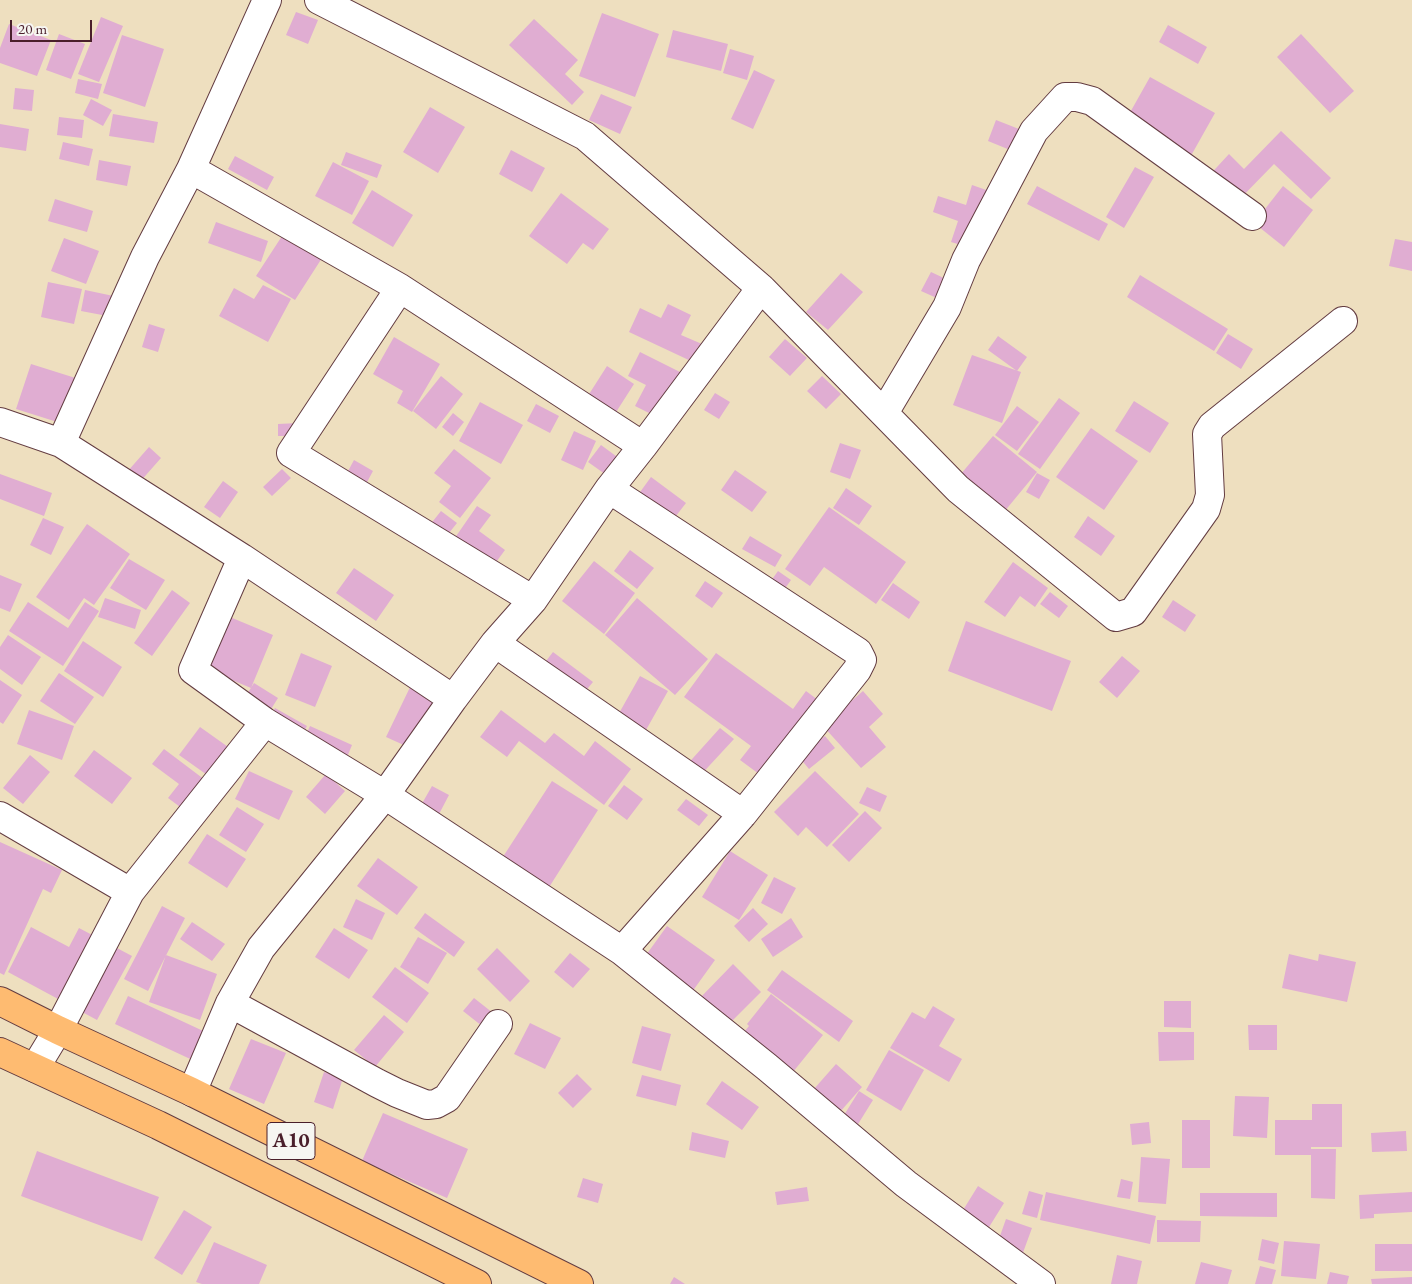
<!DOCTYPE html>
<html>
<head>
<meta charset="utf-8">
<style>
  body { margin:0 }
  #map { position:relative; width:1412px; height:1284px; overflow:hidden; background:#eedfbf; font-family:"EB Garamond",serif }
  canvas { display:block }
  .scale { position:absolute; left:10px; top:20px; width:82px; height:22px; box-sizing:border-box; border:2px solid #4a1f2b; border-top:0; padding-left:6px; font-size:15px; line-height:18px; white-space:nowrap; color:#4a1f2b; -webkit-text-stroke:4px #f6f6f2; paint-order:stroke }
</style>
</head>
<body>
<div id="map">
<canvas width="1412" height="1284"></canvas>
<div class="scale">20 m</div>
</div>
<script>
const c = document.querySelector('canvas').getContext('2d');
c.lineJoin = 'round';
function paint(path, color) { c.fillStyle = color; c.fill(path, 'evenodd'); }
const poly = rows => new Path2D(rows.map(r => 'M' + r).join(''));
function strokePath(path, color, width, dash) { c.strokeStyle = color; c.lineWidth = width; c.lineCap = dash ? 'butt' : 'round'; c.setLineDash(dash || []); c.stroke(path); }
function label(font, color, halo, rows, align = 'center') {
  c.font = font + ' "EB Garamond",serif'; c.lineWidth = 5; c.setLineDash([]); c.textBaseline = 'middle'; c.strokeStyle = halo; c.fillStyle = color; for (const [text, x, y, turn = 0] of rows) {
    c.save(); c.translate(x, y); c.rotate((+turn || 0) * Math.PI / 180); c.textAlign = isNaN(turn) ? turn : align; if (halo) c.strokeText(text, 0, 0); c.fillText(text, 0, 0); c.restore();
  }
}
paint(poly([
  [296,12,318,20,308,44,286,35],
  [602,13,659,34,635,97,579,76],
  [101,17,123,26,99,82,78,74],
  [534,19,578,60,565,74,584,92,572,105,509,45],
  [9,24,51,40,37,76,0,63,0,48],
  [1168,25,1207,47,1198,64,1159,42],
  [673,30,728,44,721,71,666,57],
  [59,34,85,44,71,79,46,70],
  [1301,34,1354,91,1330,113,1277,57],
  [122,35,164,49,145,107,103,93],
  [730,49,754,56,747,80,723,73],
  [754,70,775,80,753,129,731,119],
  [1150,77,1215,113,1188,161,1123,125],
  [78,79,102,84,98,99,75,93],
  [15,88,34,90,32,111,13,109],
  [601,94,632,107,620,134,589,120],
  [91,99,112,110,103,126,83,115],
  [430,107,465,127,438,173,403,152],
  [113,114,158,122,154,143,109,136],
  [59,117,84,120,82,138,57,135],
  [996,120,1024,131,1015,152,988,141],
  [0,124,29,129,26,151,0,147],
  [1281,131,1331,178,1311,199,1274,164,1233,206,1205,180,1229,154,1244,169],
  [63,142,93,149,89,166,59,159],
  [511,150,545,168,532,192,499,174],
  [346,152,382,165,377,178,341,165],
  [235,156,274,177,267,190,228,169],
  [99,160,131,166,127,186,96,180],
  [333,162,369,181,352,215,315,196],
  [1135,167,1154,177,1124,228,1106,217],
  [972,185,992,192,974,249,951,242,958,221,933,212,938,196,966,205],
  [1037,186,1108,224,1099,241,1027,204],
  [1283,186,1313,210,1284,247,1254,223],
  [372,190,413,215,393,247,352,223],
  [561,193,609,229,593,250,583,243,567,264,529,236],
  [55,199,93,211,87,232,48,221],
  [216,222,268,241,261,262,208,243],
  [284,233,322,258,295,300,256,276],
  [64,238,99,251,86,284,51,271],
  [1395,239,1412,242,1412,271,1389,266],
  [931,272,948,280,939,299,921,291],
  [841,273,863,292,828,330,806,312],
  [1140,275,1228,329,1214,351,1127,297],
  [48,282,82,289,74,324,41,317],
  [263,285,291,299,268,342,219,316,234,288,254,299],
  [85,290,123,298,118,318,81,311],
  [668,304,691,315,681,335,702,344,693,362,629,332,640,308,661,318],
  [149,324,165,329,158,352,142,347],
  [1228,334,1253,349,1241,369,1216,353],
  [998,336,1027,357,1017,371,988,350],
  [394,337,440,364,412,412,397,403,403,391,373,374],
  [785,339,807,358,790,376,769,357],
  [640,352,682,373,659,418,635,406,646,385,628,376],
  [972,355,1021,372,1002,423,953,405],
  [31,364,85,381,70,426,16,409],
  [607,366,634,384,611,420,584,402],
  [441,376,463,394,436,429,413,411],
  [822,376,841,394,826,409,807,391],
  [715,393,730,402,719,419,704,410],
  [1059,398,1080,413,1040,469,1018,454],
  [1134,401,1169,423,1150,453,1115,431],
  [480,402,523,425,501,464,459,441],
  [536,404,559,416,550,433,527,421],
  [1017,406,1039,422,1017,451,995,435],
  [453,413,464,422,453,436,442,427],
  [299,423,299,436,278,436,278,424],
  [1091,428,1138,461,1104,510,1056,477],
  [574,431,596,441,583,470,561,460],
  [993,436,1037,472,1004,512,960,475],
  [840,443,861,450,850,479,830,472],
  [601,445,624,462,612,479,588,462],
  [149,447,161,458,139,483,127,472],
  [454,449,491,478,460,518,439,502,451,486,434,473],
  [354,460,373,471,366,484,347,473],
  [282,469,291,478,272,496,263,487],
  [735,470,767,492,752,512,721,490],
  [1037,473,1050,480,1039,499,1026,492],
  [0,474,52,493,44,516,0,499],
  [651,477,686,503,669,525,635,499],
  [223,481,238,492,220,518,204,507],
  [846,488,872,506,859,525,833,508],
  [477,506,491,515,479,531,505,550,491,569,452,542],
  [829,507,906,562,876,604,824,567,810,586,785,569],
  [441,511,457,523,445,538,429,526],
  [1088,516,1115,536,1101,556,1074,537],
  [43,518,64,527,51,555,30,545],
  [87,524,130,554,94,605,84,598,69,620,36,597],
  [750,536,782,555,775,567,742,549],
  [630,550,654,568,637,589,614,571],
  [129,559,165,580,146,610,110,588],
  [594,561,635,593,604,634,562,601],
  [1013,562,1048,588,1035,607,1020,596,1005,617,984,602],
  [354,568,394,595,376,621,336,593],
  [778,571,791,580,776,601,763,592],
  [0,575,22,584,10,612,0,608],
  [705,581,723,593,712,608,695,596],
  [893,583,920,602,909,619,881,600],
  [172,590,190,603,152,656,134,643],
  [1050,592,1068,606,1059,618,1040,604],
  [105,598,141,610,135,629,98,617],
  [637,598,708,659,675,695,605,635],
  [1173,600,1196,615,1185,632,1162,617],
  [28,602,68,628,85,602,99,611,63,666,9,631],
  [206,607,273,635,251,688,184,660],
  [966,621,1071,661,1052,711,948,671],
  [8,635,41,657,22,685,0,669,0,647],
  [83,641,122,667,103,697,64,671],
  [553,652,593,682,579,699,540,669],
  [301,653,332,666,315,707,285,695],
  [716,653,793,709,806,691,830,709,774,785,740,760,751,746,684,697],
  [1122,656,1140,671,1117,698,1099,682],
  [59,673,94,697,75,724,40,701],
  [640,676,668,691,646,730,618,715],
  [414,679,444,692,417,751,386,737],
  [0,680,22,695,3,724,0,722],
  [254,683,278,698,263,722,239,707],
  [863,691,883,714,869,727,886,747,861,768,823,726],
  [275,708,307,726,298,742,266,724],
  [29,710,74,726,62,760,17,744],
  [501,710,545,743,554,733,584,756,595,741,631,769,604,805,519,741,507,757,480,737],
  [310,726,352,745,345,762,302,744],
  [200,727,238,754,217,782,179,755],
  [720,728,734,739,697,779,684,768],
  [825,736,835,748,809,769,799,757],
  [164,749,217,789,195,818,168,798,179,784,152,764],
  [94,750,132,778,112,804,74,776],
  [30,755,50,772,23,804,3,788],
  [249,771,293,791,279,820,235,799],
  [815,771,859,814,827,847,806,827,798,836,774,812],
  [326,774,345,791,325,814,306,797],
  [552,781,598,810,546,892,499,863],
  [624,785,643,799,627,820,608,806],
  [432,786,449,795,438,816,420,807],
  [867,787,887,796,880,812,859,803],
  [686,799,708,815,699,826,677,810],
  [237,807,264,824,246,852,219,835],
  [865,811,882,828,849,862,832,845],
  [207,834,246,859,227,888,188,863],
  [0,842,62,870,51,893,43,889,4,975,0,973],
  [730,851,768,875,739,920,702,897],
  [378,858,418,887,397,915,357,886],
  [774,877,796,888,782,914,761,903],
  [356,899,385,913,372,940,343,927],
  [162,906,185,918,148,991,124,979],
  [753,908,768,924,749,942,734,926],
  [425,913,465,942,454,957,414,928],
  [791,918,803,937,773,957,761,939],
  [192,922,225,944,212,961,180,939],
  [667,926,715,960,684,1003,636,969],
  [31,927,69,947,79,928,132,956,97,1020,8,972],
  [334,928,368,950,349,979,315,957],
  [418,937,447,953,428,984,400,967],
  [497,948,530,981,510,1002,477,969],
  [570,953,590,969,573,988,554,972],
  [1289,954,1318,961,1319,954,1356,962,1347,1002,1282,988],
  [166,955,217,974,200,1020,149,1002],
  [733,964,761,992,727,1026,699,999],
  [395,967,429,993,407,1023,372,997],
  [782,970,853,1021,839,1042,767,990],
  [771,994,823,1035,784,1083,735,1043,749,1026,747,1024],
  [128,996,214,1036,201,1064,115,1024],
  [474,998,493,1013,482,1026,463,1011],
  [1164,1001,1191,1001,1191,1028,1164,1027],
  [933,1006,955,1019,939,1046,962,1059,949,1082,890,1048,912,1012,925,1019],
  [384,1015,404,1032,375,1067,354,1050],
  [530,1023,561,1038,545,1069,514,1054],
  [1248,1025,1277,1025,1277,1050,1249,1050],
  [642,1026,671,1034,661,1071,632,1063],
  [1158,1032,1194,1032,1194,1060,1159,1061],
  [251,1039,286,1053,264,1104,229,1089],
  [889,1050,924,1070,901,1111,866,1090],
  [836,1064,862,1087,832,1121,806,1098],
  [324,1072,343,1078,333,1109,314,1102],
  [577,1074,592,1089,573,1108,558,1093],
  [642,1075,681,1085,676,1106,636,1096],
  [722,1081,759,1107,742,1130,706,1104],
  [859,1091,873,1100,855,1129,841,1120],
  [1235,1096,1269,1097,1267,1138,1233,1136],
  [1312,1104,1342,1104,1342,1147,1311,1147,1311,1149,1336,1149,1335,1199,1311,1198,1311,1155,1275,1155,1275,1120,1312,1120],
  [383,1113,468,1149,447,1198,362,1161],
  [1182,1120,1210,1120,1210,1168,1182,1168],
  [1149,1122,1151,1143,1132,1145,1130,1124],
  [1406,1131,1407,1151,1372,1152,1371,1133],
  [692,1132,729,1141,725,1158,689,1150],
  [37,1151,159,1197,142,1241,21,1196],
  [1141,1157,1170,1159,1166,1204,1138,1202],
  [583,1178,603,1184,598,1203,577,1197],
  [1121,1179,1133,1182,1130,1199,1117,1197],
  [978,1186,1004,1203,986,1232,960,1215],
  [807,1187,809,1201,777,1205,775,1192],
  [1029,1191,1043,1195,1037,1218,1022,1214],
  [1046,1192,1156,1216,1150,1244,1040,1220],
  [1412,1192,1412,1212,1374,1214,1374,1218,1360,1219,1359,1195],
  [1200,1193,1277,1193,1277,1217,1200,1216],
  [184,1210,212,1227,182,1275,154,1258],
  [1006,1219,1032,1228,1021,1258,995,1250],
  [1157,1220,1201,1221,1200,1242,1157,1242],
  [1262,1239,1279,1243,1274,1264,1258,1260],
  [1284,1241,1320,1244,1316,1279,1281,1276],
  [214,1242,267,1265,259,1284,202,1284,196,1282],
  [1375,1244,1412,1244,1412,1271,1375,1271],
  [1117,1255,1142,1261,1137,1284,1111,1284],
  [1201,1262,1232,1270,1228,1284,1195,1284],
  [1260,1266,1276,1270,1272,1284,1255,1284],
  [1330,1272,1349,1276,1347,1284,1327,1284],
  [674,1277,685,1284,670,1284],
  [1412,1277,1412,1284,1372,1284,1371,1279]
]), '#e0add2');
const minor = poly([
  [319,0,585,136,761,288,958,489,1116,617,1133,612,1206,509,1210,495,1207,434,1212,426,1343,321],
  [191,169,400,288,643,446],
  [400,288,291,453,533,600],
  [884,413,947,307,966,260,1034,131,1065,97,1077,97,1092,101,1252,216],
  [0,422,61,443,242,558,453,699],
  [61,443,145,257,191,169,267,0],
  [609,489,858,652,862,660,857,670,743,814,622,951],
  [242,558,193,670,265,722,385,795,622,951,767,1067,906,1184,1041,1284],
  [495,643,743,814],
  [0,816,130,892],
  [230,1003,377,1083,397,1093,427,1105,436,1104,447,1098,498,1024],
  [35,1068,58,1030,130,892,265,722],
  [192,1092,230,1003,261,948,385,795,453,699,495,643,533,600,609,489,643,446,761,288]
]);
const highway = poly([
  [0,1001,58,1030,192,1092,579,1284],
  [0,1052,158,1125,477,1284]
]);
strokePath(minor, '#633c41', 30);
strokePath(highway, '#633c41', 30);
strokePath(minor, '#fff', 28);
strokePath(highway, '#febb71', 28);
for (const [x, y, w] of [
  [291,1141,48]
]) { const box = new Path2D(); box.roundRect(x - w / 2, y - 18.5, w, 37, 4); c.fillStyle = '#f6f6f2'; c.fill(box); strokePath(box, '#4a1f2b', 1); }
label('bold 21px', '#4a1f2b', null, [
  ["A10",291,1141]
]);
</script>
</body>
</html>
